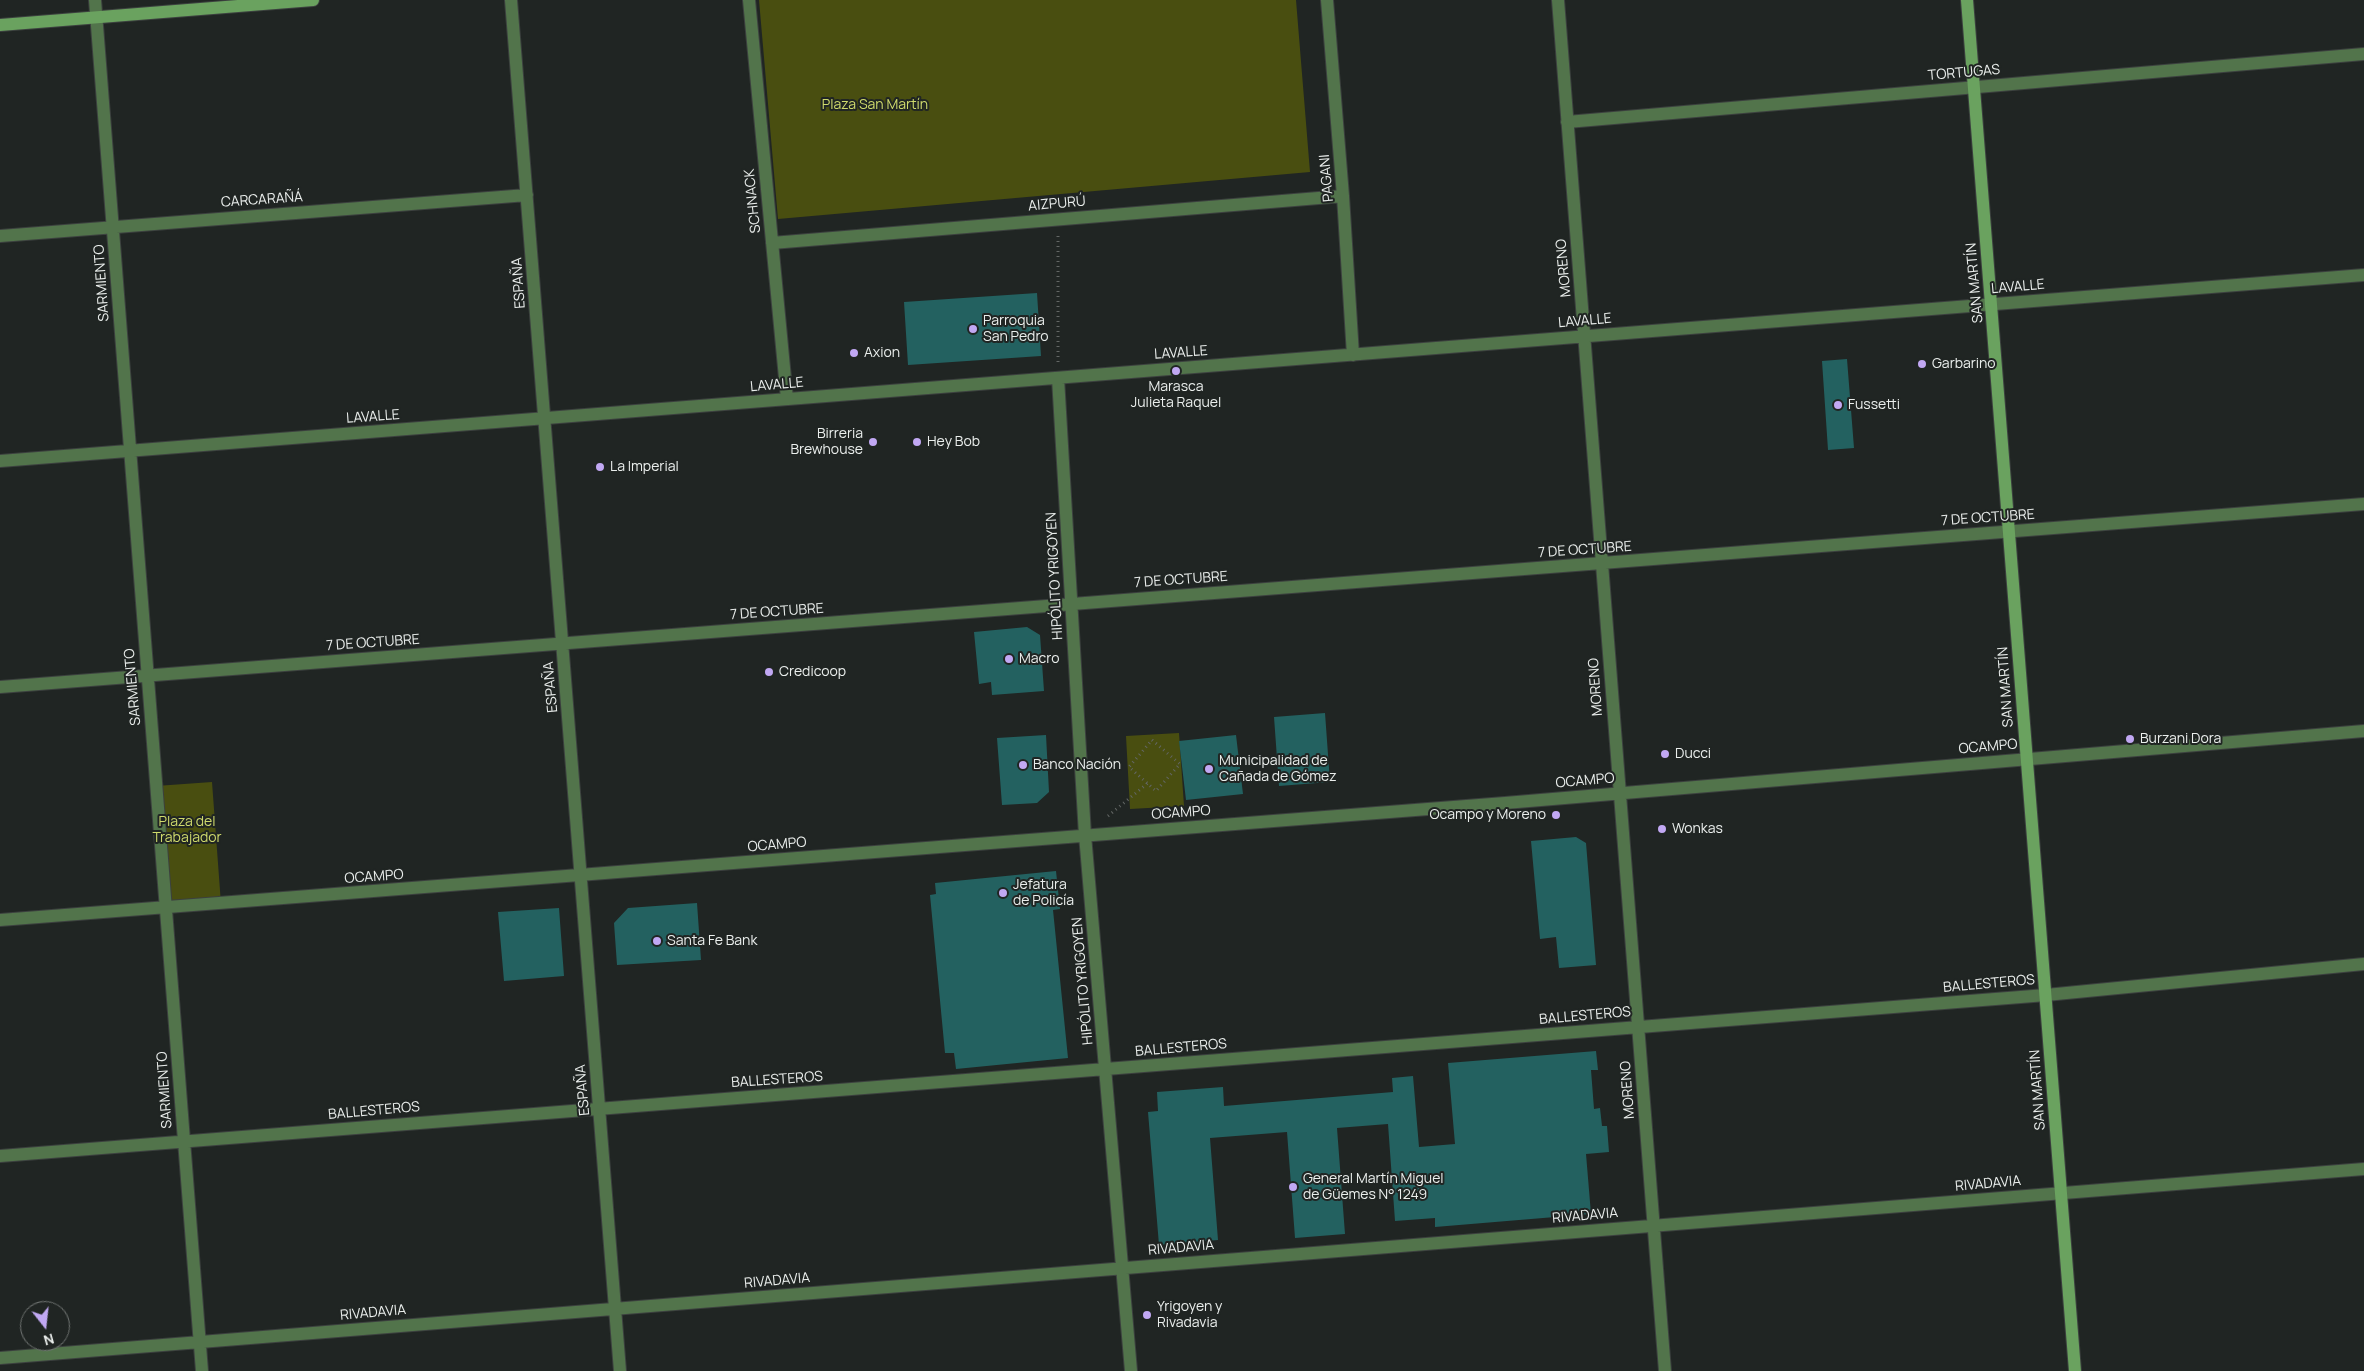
<!DOCTYPE html>
<html>
<head>
<meta charset="utf-8">
<style>
  body { margin:0 }
  #map { position:relative; width:2364px; height:1371px; overflow:hidden; background:#202523; font-family:Manrope,sans-serif }
  canvas { display:block }
  .north { position:absolute; left:20px; top:1301px; width:50px; height:50px; box-sizing:border-box; background:#202523; border:1px solid #717573; border-radius:50%; rotate:164deg; font-size:14px; font-weight:700; line-height:20px; text-align:center; color:#eaeeec }
  .north::after { content:''; display:block; margin:auto; width:18px; height:22px; background:#c1a8f3; clip-path:polygon(50% 0,100% 100%,50% 72%,0 100%) }
</style>
</head>
<body>
<div id="map">
<canvas width="2364" height="1371"></canvas>
<div class="north">N</div>
</div>
<script>
const c = document.querySelector('canvas').getContext('2d');
c.lineJoin = 'round';
function paint(path, color) { c.fillStyle = color; c.fill(path, 'evenodd'); }
const poly = rows => new Path2D(rows.map(r => 'M' + r).join(''));
function strokePath(path, color, width, dash) { c.strokeStyle = color; c.lineWidth = width; c.lineCap = dash ? 'butt' : 'round'; c.setLineDash(dash || []); c.stroke(path); }
function label(font, color, halo, rows, align = 'center') {
  c.font = font + ' Manrope,sans-serif'; c.lineWidth = 4; c.setLineDash([]); c.textBaseline = 'middle'; c.strokeStyle = halo; c.fillStyle = color; for (const [text, x, y, turn = 0] of rows) {
    c.save(); c.translate(x, y); c.rotate((+turn || 0) * Math.PI / 180); c.textAlign = isNaN(turn) ? turn : align; if (halo) c.strokeText(text, 0, 0); c.fillText(text, 0, 0); c.restore();
  }
}
paint(poly([
  [759,0,1296,0,1310,172,778,219],
  [1179,733,1184,806,1130,809,1126,736],
  [212,782,221,904,166,908,156,786]
]), '#494e10');
paint(poly([
  [1037,293,1041,356,908,365,904,302],
  [1847,359,1854,448,1828,450,1822,361],
  [1027,627,1040,635,1044,691,992,695,991,682,979,684,974,632],
  [1325,713,1330,782,1279,786,1274,717],
  [1046,735,1049,792,1037,803,1002,805,997,738],
  [1236,735,1243,794,1186,800,1179,741],
  [1576,837,1586,843,1596,965,1559,968,1556,937,1540,939,1531,841],
  [1056,871,1060,909,1053,910,1068,1058,956,1069,954,1053,945,1053,930,895,936,894,935,883],
  [697,903,701,960,617,965,614,923,628,908],
  [559,908,564,976,504,981,498,912],
  [1596,1051,1598,1070,1591,1070,1594,1109,1600,1108,1602,1126,1607,1126,1609,1152,1586,1154,1591,1214,1435,1227,1435,1218,1395,1221,1388,1124,1337,1128,1345,1234,1295,1238,1287,1132,1210,1138,1218,1240,1159,1245,1148,1112,1158,1111,1157,1092,1223,1087,1224,1106,1393,1092,1392,1078,1413,1076,1419,1147,1455,1144,1448,1063]
]), '#236160');
const minor = poly([
  [95,0,202,1371],
  [511,0,620,1371],
  [749,0,787,399],
  [1327,0,1343,196,1353,355],
  [1558,0,1665,1371],
  [1567,122,2364,54],
  [0,236,527,195],
  [772,243,1343,196],
  [1058,378,1085,835,1131,1371],
  [0,461,2364,275],
  [0,687,2364,504],
  [0,920,1505,803,2364,731],
  [0,1156,2046,995,2364,964],
  [0,1358,2364,1169]
]);
const secondary = poly([
  [1967,0,2075,1371],
  [0,25,313,0]
]);
strokePath(minor, '#3c413f', 14);
strokePath(secondary, '#3c413f', 14);
strokePath(poly([
  [1058,362,1058,236],
  [1152,740,1180,764,1156,791,1129,767,1152,740],
  [1108,816,1148,783]
]), '#636765', 3, [1, 4]);
strokePath(minor, '#52744b', 12);
strokePath(secondary, '#6aa25f', 12);
for (const [x, y, r, color] of [
  [973,329,5,"#c1a8f3"],
  [854,353,5,"#c1a8f3"],
  [1922,364,5,"#c1a8f3"],
  [1176,371,5,"#c1a8f3"],
  [1838,405,5,"#c1a8f3"],
  [873,442,5,"#c1a8f3"],
  [917,442,5,"#c1a8f3"],
  [600,467,5,"#c1a8f3"],
  [1009,659,5,"#c1a8f3"],
  [769,672,5,"#c1a8f3"],
  [2130,739,5,"#c1a8f3"],
  [1665,754,5,"#c1a8f3"],
  [1023,765,5,"#c1a8f3"],
  [1209,769,5,"#c1a8f3"],
  [1556,815,5,"#c1a8f3"],
  [1662,829,5,"#c1a8f3"],
  [1003,893,5,"#c1a8f3"],
  [657,941,5,"#c1a8f3"],
  [1293,1187,5,"#c1a8f3"],
  [1147,1315,5,"#c1a8f3"]
]) { const dot = new Path2D(); dot.arc(x, y, r, 0, 2 * Math.PI); c.fillStyle = color; c.fill(dot); strokePath(dot, '#202523', 2); }
label('14px', '#eaeeec', '#202523', [
  ["TORTUGAS",1964,73,-5],
  ["PAGANI",1327,178,-95],
  ["CARCARAÑÁ",262,200,-4],
  ["SCHNACK",753,201,-96],
  ["AIZPURÚ",1057,204,-5],
  ["MORENO",1564,268,-95],
  ["SARMIENTO",102,283,-94],
  ["ESPAÑA",519,283,-94],
  ["SAN MARTÍN",1975,283,-95],
  ["LAVALLE",2018,287,-5],
  ["LAVALLE",1585,321,-5],
  ["LAVALLE",1181,353,-4],
  ["LAVALLE",777,385,-5],
  ["LAVALLE",373,417,-4],
  ["7 DE OCTUBRE",1988,518,-4],
  ["7 DE OCTUBRE",1585,550,-4],
  ["HIPÓLITO YRIGOYEN",1055,576,-93],
  ["7 DE OCTUBRE",1181,580,-4],
  ["7 DE OCTUBRE",777,612,-4],
  ["7 DE OCTUBRE",373,643,-4],
  ["SARMIENTO",133,687,-95],
  ["ESPAÑA",551,687,-95],
  ["MORENO",1596,687,-94],
  ["SAN MARTÍN",2006,687,-94],
  ["OCAMPO",1988,747,-5],
  ["OCAMPO",1585,781,-5],
  ["OCAMPO",1181,813,-4],
  ["OCAMPO",777,845,-5],
  ["OCAMPO",374,877,-4],
  ["HIPÓLITO YRIGOYEN",1083,981,-95],
  ["BALLESTEROS",1989,984,-5],
  ["BALLESTEROS",1585,1016,-5],
  ["BALLESTEROS",1181,1048,-5],
  ["BALLESTEROS",777,1080,-4],
  ["SARMIENTO",165,1090,-94],
  ["ESPAÑA",583,1090,-95],
  ["MORENO",1628,1090,-94],
  ["SAN MARTÍN",2038,1090,-94],
  ["BALLESTEROS",374,1111,-5],
  ["RIVADAVIA",1988,1184,-5],
  ["RIVADAVIA",1585,1216,-5],
  ["RIVADAVIA",1181,1248,-5],
  ["RIVADAVIA",777,1281,-5],
  ["RIVADAVIA",373,1313,-5]
]);
label('14px', '#cfda6c', '#202523', [
  ["Plaza San Martín",875,105],
  ["Plaza del",187,822],
  ["Trabajador",187,838]
]);
label('14px', '#eaeeec', '#202523', [
  ["Parroquia",983,321],
  ["San Pedro",983,337],
  ["Axion",864,353],
  ["Garbarino",1932,364],
  ["Marasca",1176,387,"center"],
  ["Julieta Raquel",1176,403,"center"],
  ["Fussetti",1848,405],
  ["Birreria",863,434,"right"],
  ["Brewhouse",863,450,"right"],
  ["Hey Bob",927,442],
  ["La Imperial",610,467],
  ["Macro",1019,659],
  ["Credicoop",779,672],
  ["Burzani Dora",2140,739],
  ["Ducci",1675,754],
  ["Municipalidad de",1219,761],
  ["Cañada de Gómez",1219,777],
  ["Banco Nación",1033,765],
  ["Ocampo y Moreno",1546,815,"right"],
  ["Wonkas",1672,829],
  ["Jefatura",1013,885],
  ["de Policía",1013,901],
  ["Santa Fe Bank",667,941],
  ["General Martín Miguel",1303,1179],
  ["de Güemes N° 1249",1303,1195],
  ["Yrigoyen y",1157,1307],
  ["Rivadavia",1157,1323]
], 'left');
</script>
</body>
</html>
